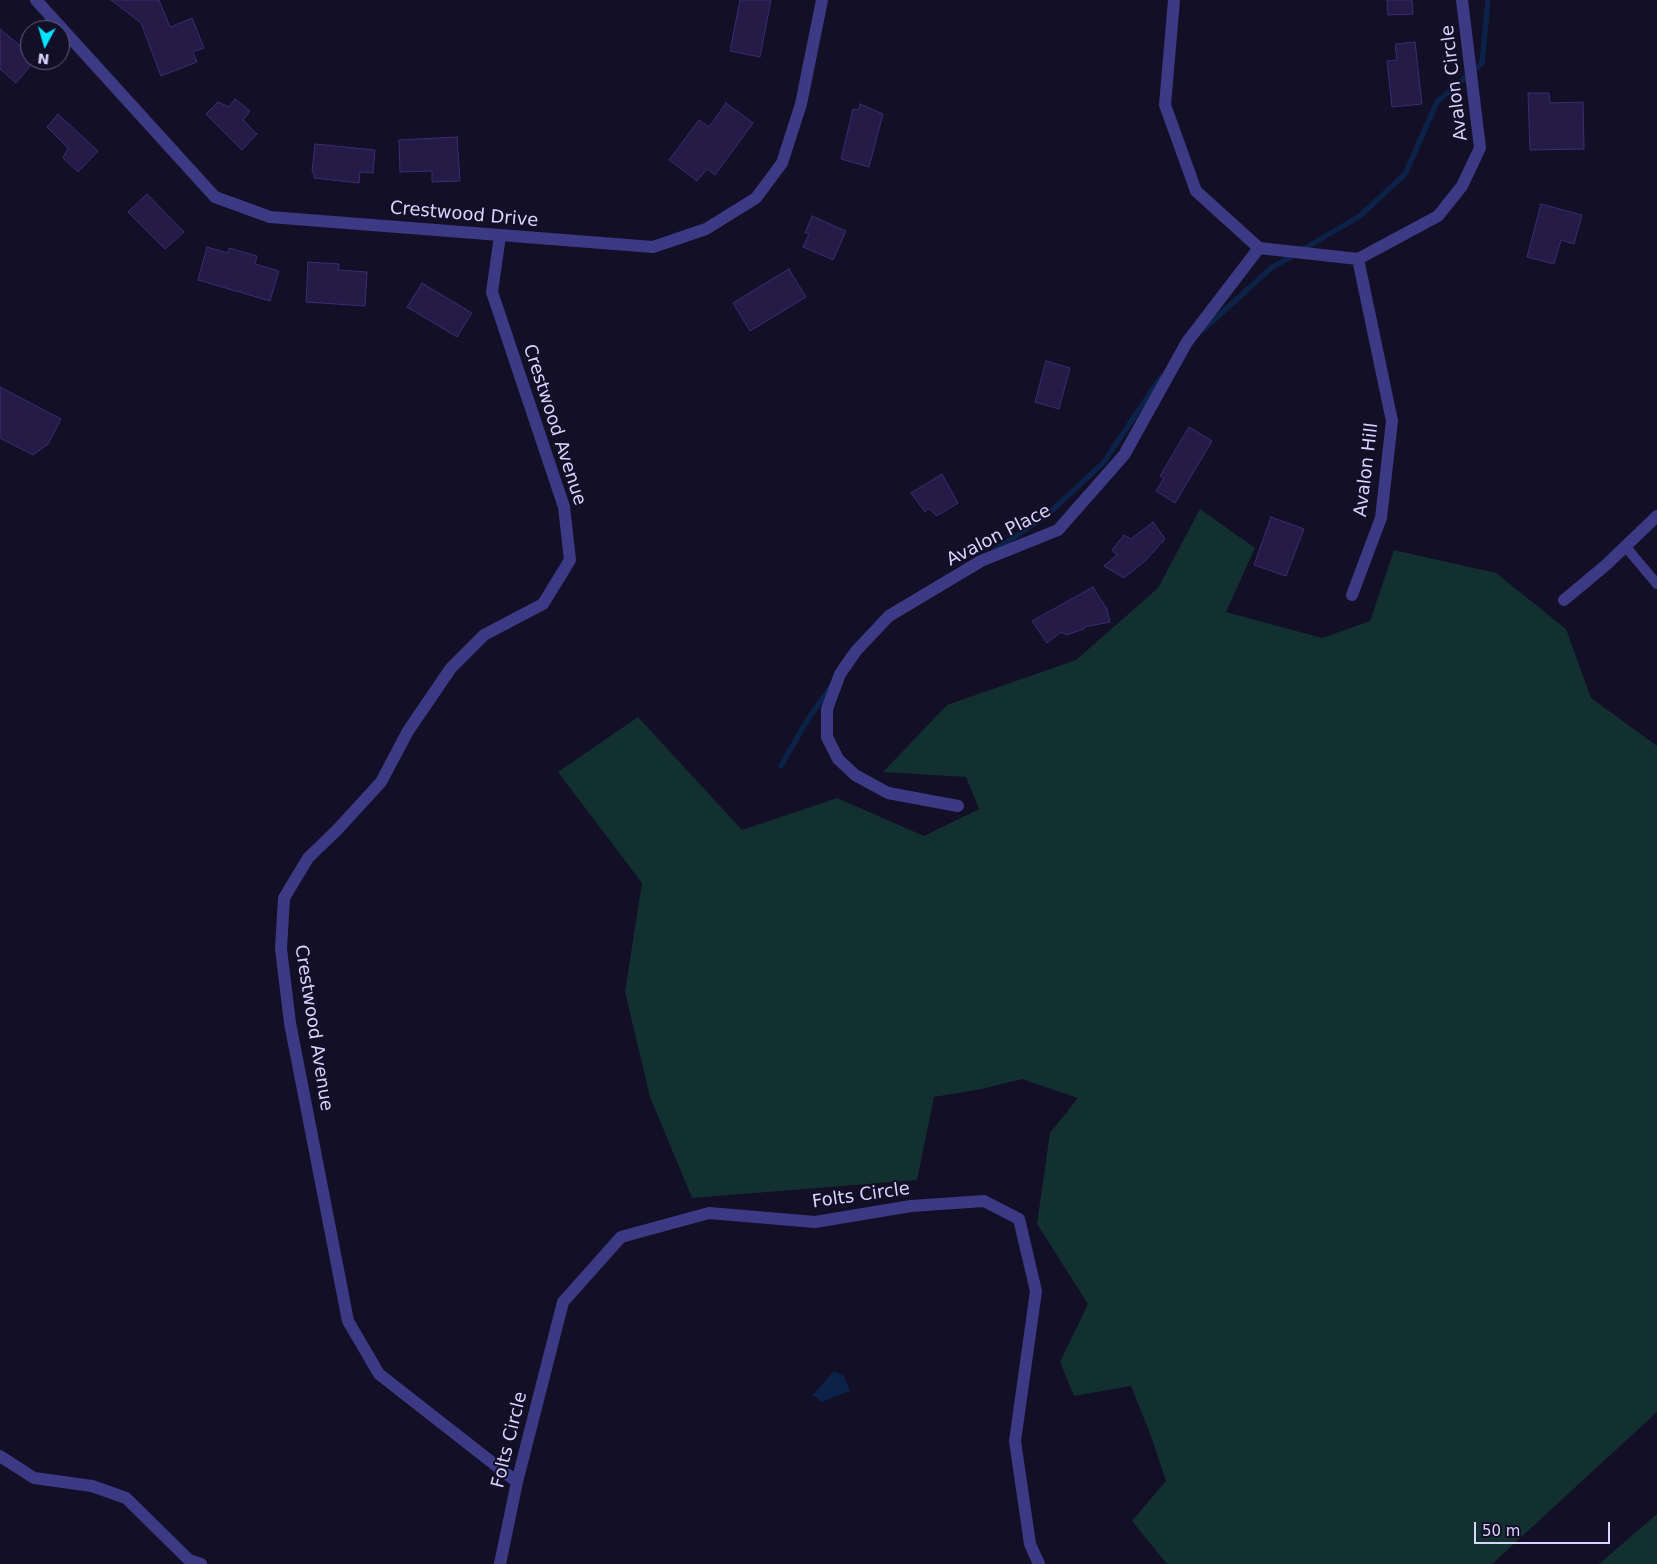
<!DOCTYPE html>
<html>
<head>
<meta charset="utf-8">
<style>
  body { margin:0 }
  #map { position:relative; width:1657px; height:1564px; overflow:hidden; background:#130f26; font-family:"DejaVu Sans",sans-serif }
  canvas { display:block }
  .north { position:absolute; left:20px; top:20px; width:50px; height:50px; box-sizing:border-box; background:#130f26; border:1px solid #625e7d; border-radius:50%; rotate:186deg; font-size:14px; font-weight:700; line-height:20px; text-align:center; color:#d9d4ff }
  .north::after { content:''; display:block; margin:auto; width:18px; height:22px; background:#00e5ff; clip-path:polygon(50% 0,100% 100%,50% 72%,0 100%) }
  .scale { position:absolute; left:1474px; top:1522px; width:136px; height:22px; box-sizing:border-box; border:2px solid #d9d4ff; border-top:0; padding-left:6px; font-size:15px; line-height:18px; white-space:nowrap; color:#d9d4ff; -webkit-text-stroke:4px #130f26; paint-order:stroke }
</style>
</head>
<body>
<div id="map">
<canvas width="1657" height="1564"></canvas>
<div class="north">N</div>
<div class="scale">50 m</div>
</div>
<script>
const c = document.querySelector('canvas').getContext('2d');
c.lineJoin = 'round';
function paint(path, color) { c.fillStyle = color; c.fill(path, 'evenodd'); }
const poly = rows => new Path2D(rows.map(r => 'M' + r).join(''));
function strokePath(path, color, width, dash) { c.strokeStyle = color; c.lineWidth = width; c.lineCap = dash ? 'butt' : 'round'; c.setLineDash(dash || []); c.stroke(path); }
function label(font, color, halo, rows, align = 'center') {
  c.font = font + ' "DejaVu Sans",sans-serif'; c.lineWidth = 4; c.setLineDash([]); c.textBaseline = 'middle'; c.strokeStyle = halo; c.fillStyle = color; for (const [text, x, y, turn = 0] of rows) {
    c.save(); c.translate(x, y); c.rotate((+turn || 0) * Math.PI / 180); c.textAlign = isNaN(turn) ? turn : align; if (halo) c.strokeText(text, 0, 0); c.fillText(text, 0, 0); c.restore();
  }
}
paint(poly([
  [1200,509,1255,548,1226,612,1322,638,1370,621,1394,550,1496,573,1566,629,1591,698,1657,746,1657,1412,1492,1564,1167,1564,1132,1521,1166,1481,1151,1436,1131,1386,1074,1396,1060,1362,1088,1304,1037,1224,1050,1133,1078,1098,1022,1079,982,1089,934,1097,917,1180,692,1198,650,1097,625,992,642,883,558,772,638,717,742,830,837,798,924,836,979,809,966,777,883,772,947,705,1076,660,1158,588],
  [1657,1514,1657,1564,1599,1564]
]), '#12302f');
paint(poly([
  [834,1371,844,1376,850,1391,822,1402,813,1395]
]), '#0c2248');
strokePath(poly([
  [1302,250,1360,216,1405,174,1437,102,1482,63,1488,0],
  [1203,330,1271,268,1294,255],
  [995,550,1047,515,1104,462,1161,377],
  [781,766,808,719,830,688]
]), '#0c2248', 5.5);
const building = poly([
  [111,0,159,0,170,27,192,18,204,48,193,52,197,62,161,76,141,23,111,0],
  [740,0,771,0,760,57,730,51,740,0],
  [1387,0,1412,0,1413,14,1388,15,1387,0],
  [0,29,30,54,30,60,35,60,16,83,0,69,0,29],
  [1415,42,1422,104,1392,107,1387,61,1397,60,1395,44,1415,42],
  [1528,93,1549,93,1550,103,1583,102,1584,149,1530,150,1528,93],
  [235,99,250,111,243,120,257,134,242,150,206,114,218,102,229,107,235,99],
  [726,103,753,123,715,175,707,169,697,181,669,160,699,120,709,127,726,103],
  [860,104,883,114,869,167,841,159,853,109,859,110,860,104],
  [58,114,98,151,78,172,63,158,68,148,47,127,58,114],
  [457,137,460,181,432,182,432,171,400,172,399,140,457,137],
  [315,144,375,150,373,173,360,172,359,183,314,178,314,173,312,172,315,144],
  [147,194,184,232,165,249,128,212,147,194],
  [1541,204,1582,215,1574,244,1561,240,1554,264,1527,257,1541,204],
  [812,216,846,231,833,260,803,247,809,234,805,233,812,216],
  [207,247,228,253,229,248,257,256,255,264,279,271,270,301,198,280,207,247],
  [308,262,339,264,338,270,367,272,365,306,306,302,308,262],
  [789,269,806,297,750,331,733,303,789,269],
  [422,283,472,313,457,337,407,307,422,283],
  [1046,361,1070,368,1059,409,1035,402,1046,361],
  [0,387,61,419,48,444,33,455,0,438,0,387],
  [1189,427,1212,441,1175,503,1156,491,1164,478,1160,476,1189,427],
  [942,474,958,503,937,516,928,508,925,512,911,493,942,474],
  [1271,517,1304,529,1286,576,1254,565,1271,517],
  [1153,522,1165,539,1145,561,1124,578,1104,566,1117,555,1112,550,1124,535,1131,539,1153,522],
  [1093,587,1107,609,1110,622,1084,627,1084,629,1066,635,1061,632,1047,643,1032,621,1093,587]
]);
paint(building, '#241b47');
strokePath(building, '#3b2d73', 1);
strokePath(poly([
  [1625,546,1657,584]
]), '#3d3a85', 10);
strokePath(poly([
  [36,0,215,197,270,217,653,247,706,229,756,198,782,163,801,104,822,0],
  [1174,0,1165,105,1196,191,1259,248,1358,259,1438,216,1462,186,1480,148,1462,0],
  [500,236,492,292,564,507,570,560,543,604,484,635,451,668,408,731,381,782,337,830,308,858,284,898,281,949,290,1023,348,1321,379,1374,517,1482],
  [1352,595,1381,518,1392,421,1358,259],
  [1564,600,1606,565,1657,516],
  [958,806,888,793,855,775,838,759,827,737,827,709,840,674,856,651,889,616,981,561,1058,530,1124,455,1187,342,1259,248],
  [0,1456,34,1478,92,1486,126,1498,189,1560,201,1564],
  [500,1564,517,1482,563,1302,621,1237,709,1213,815,1222,911,1206,984,1201,1019,1219,1036,1291,1015,1441,1030,1544,1039,1564]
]), '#3d3a85', 12);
label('18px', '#d9d4ff', '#130f26', [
  ["Avalon Circle",1455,83,-97],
  ["Crestwood Drive",464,215,5],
  ["Crestwood Avenue",554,425,72],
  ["Avalon Hill",1367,470,-83],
  ["Avalon Place",999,536,-27],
  ["Crestwood Avenue",313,1028,81],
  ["Folts Circle",861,1196,-8],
  ["Folts Circle",510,1440,-76]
]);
</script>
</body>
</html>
